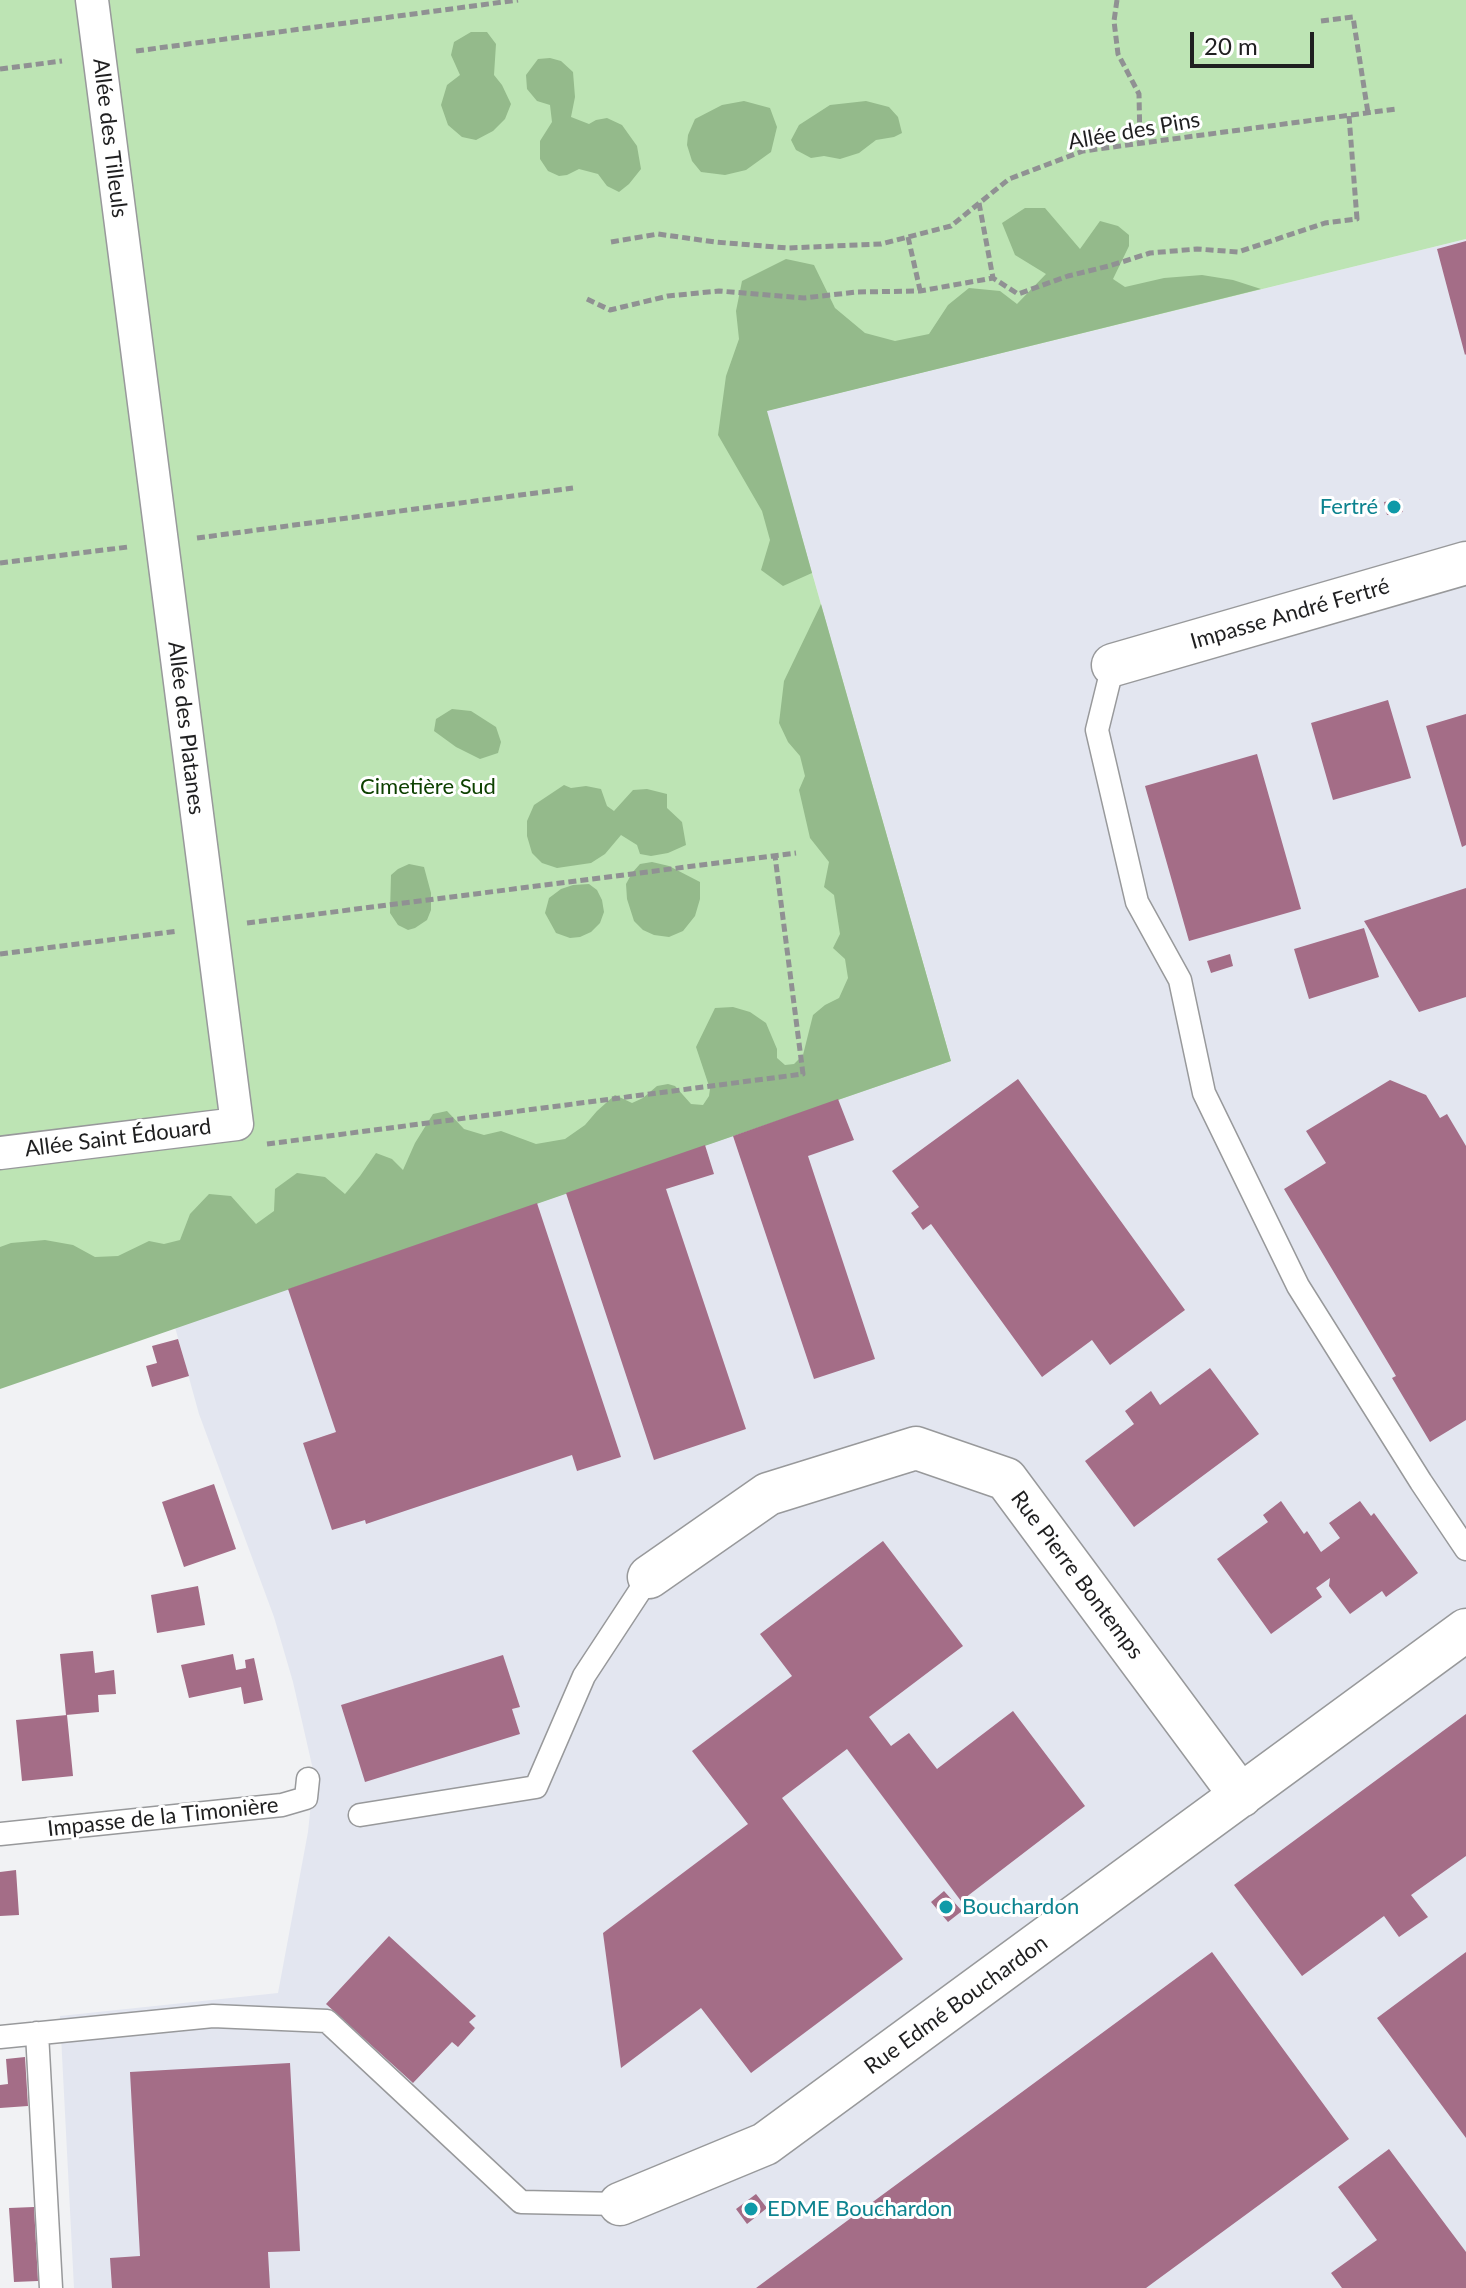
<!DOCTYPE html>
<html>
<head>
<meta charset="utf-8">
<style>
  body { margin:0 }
  #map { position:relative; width:1466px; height:2288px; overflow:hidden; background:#f1f2f4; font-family:Lato,sans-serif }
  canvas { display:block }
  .scale { position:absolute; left:1190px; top:32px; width:124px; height:36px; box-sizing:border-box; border:4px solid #1f1f20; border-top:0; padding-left:10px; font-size:24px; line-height:28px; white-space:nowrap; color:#1f1f20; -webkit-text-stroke:6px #fff; paint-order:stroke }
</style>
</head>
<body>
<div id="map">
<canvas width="1466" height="2288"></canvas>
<div class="scale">20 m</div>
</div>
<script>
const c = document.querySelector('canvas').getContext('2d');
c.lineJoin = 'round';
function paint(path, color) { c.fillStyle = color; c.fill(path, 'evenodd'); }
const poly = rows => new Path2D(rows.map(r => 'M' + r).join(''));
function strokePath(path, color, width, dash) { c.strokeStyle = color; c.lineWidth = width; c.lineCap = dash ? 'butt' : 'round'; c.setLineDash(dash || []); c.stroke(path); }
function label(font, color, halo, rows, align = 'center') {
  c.font = font + ' Lato,sans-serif'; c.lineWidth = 6; c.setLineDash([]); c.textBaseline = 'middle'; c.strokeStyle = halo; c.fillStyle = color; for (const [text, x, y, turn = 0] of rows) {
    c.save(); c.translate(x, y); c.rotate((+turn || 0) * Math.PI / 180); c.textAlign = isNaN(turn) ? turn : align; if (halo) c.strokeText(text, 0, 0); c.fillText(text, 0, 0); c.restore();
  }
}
paint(poly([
  [1466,239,1466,2288,74,2288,60,2016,278,1993,308,1832,314,1774,293,1682,274,1617,199,1414,175,1327,951,1060,766,411]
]), '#e3e6f0');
paint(poly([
  [0,0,1466,0,1466,239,766,411,951,1061,0,1388]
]), '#bde4b4');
paint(poly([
  [471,32,487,32,496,44,494,75,502,85,511,104,505,119,493,131,476,140,462,137,448,125,441,105,447,85,460,75,451,55,454,42],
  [550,58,561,61,573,72,575,97,571,117,589,124,596,120,607,118,622,125,637,146,641,169,629,184,619,192,607,186,598,174,579,169,567,175,559,176,548,171,540,159,540,141,552,122,550,105,537,101,527,89,526,75,538,59],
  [744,101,770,108,777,127,771,152,746,170,725,175,701,172,692,161,687,145,688,135,695,119,722,105],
  [866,101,889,107,898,117,902,133,894,137,876,140,859,153,840,159,824,156,811,158,796,150,791,140,799,125,830,105],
  [1025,208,1045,208,1080,249,1100,221,1118,226,1129,235,1129,246,1113,279,1125,287,1164,278,1202,275,1233,280,1261,289,767,411,812,573,783,586,761,570,770,540,762,511,718,435,726,376,739,339,736,311,742,281,786,259,814,265,835,308,865,333,895,341,929,334,948,305,969,288,1000,291,1017,304,1046,274,1015,255,1002,223],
  [821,604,951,1061,0,1389,0,1247,11,1243,45,1240,73,1245,95,1257,118,1256,149,1241,164,1244,180,1240,190,1214,209,1194,231,1196,256,1224,274,1211,275,1189,297,1173,325,1177,345,1194,360,1176,376,1153,392,1159,403,1170,415,1143,433,1114,447,1111,464,1129,484,1135,501,1131,536,1144,565,1139,585,1125,597,1111,615,1095,632,1103,643,1098,657,1086,668,1084,675,1086,691,1104,703,1105,709,1096,710,1089,696,1047,715,1008,733,1007,750,1012,766,1023,777,1049,777,1058,785,1065,794,1064,803,1055,813,1015,825,1005,839,998,848,978,845,959,833,948,840,934,834,895,824,887,829,862,810,838,799,790,805,776,800,756,788,742,779,723,784,681],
  [452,709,471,711,496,727,501,742,498,753,480,759,456,747,434,731,436,719],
  [564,785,571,788,586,786,601,789,607,806,614,811,633,790,647,789,667,794,667,808,682,822,686,845,668,853,651,856,640,854,637,845,621,835,605,854,591,863,557,868,542,863,532,853,527,836,527,821,534,805],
  [652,862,669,866,700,882,700,899,695,916,683,931,669,937,654,935,643,930,634,921,627,899,626,884,632,873,640,864],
  [409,864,424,867,431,893,431,910,427,920,415,928,408,930,398,925,390,913,391,875,398,869],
  [589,884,597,890,602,900,604,912,600,923,591,932,580,937,570,938,556,933,545,913,549,898,561,889,573,885]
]), '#94ba8b');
paint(poly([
  [1466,241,1466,354,1465,355,1437,249],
  [1400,499,1403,512,1387,515,1384,502],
  [1388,700,1411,778,1333,800,1311,723],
  [1466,714,1466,845,1462,847,1426,726],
  [1257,754,1301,909,1189,941,1145,786],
  [1466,888,1466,997,1419,1012,1364,921],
  [1364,928,1379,977,1309,999,1294,949],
  [1230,954,1233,966,1211,973,1207,961],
  [1018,1079,1185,1310,1110,1365,1092,1340,1042,1377,931,1224,923,1230,911,1213,919,1207,892,1171],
  [1390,1080,1426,1095,1440,1118,1447,1114,1466,1146,1466,1420,1430,1442,1392,1378,1396,1376,1284,1189,1326,1163,1306,1131],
  [838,1099,854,1140,808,1156,875,1359,814,1379,733,1136],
  [705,1145,714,1174,666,1189,746,1429,654,1460,566,1193],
  [537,1203,621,1457,577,1471,572,1455,366,1524,365,1520,332,1530,303,1443,336,1432,288,1289],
  [178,1339,189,1376,152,1387,146,1366,157,1363,152,1346],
  [1210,1368,1259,1434,1134,1527,1085,1461,1134,1424,1125,1411,1151,1391,1160,1405],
  [214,1484,236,1549,184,1567,162,1502],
  [1281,1501,1304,1534,1307,1531,1321,1552,1340,1538,1329,1523,1360,1501,1371,1516,1374,1513,1418,1573,1386,1597,1382,1591,1350,1614,1329,1586,1330,1578,1316,1588,1322,1597,1271,1634,1217,1559,1268,1522,1263,1515],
  [883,1541,963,1646,869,1717,891,1746,909,1733,937,1769,1013,1711,1085,1806,961,1901,847,1749,782,1798,903,1959,751,2073,701,2008,621,2068,603,1933,748,1824,692,1751,792,1676,760,1634],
  [198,1586,205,1625,157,1633,151,1595],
  [93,1651,95,1673,114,1670,116,1694,98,1695,99,1712,66,1715,60,1654],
  [233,1654,236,1670,246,1668,245,1660,254,1658,263,1700,244,1704,241,1687,189,1698,181,1665],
  [503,1655,520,1707,512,1709,520,1734,365,1782,341,1705],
  [1466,1714,1466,1856,1411,1895,1428,1917,1399,1937,1384,1916,1302,1976,1234,1885],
  [67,1715,73,1776,22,1781,16,1720],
  [16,1870,19,1915,0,1916,0,1872],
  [944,1891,962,1911,948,1922,931,1902],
  [389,1936,476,2016,469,2022,475,2028,458,2047,452,2042,413,2083,326,2004],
  [1212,1952,1349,2139,1146,2288,756,2288],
  [1466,1952,1466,2138,1377,2018],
  [25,2057,28,2106,0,2108,0,2085,8,2084,6,2059],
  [290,2063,300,2251,268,2252,270,2288,112,2288,110,2258,140,2256,130,2072],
  [1389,2149,1466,2252,1466,2288,1342,2288,1331,2273,1377,2240,1338,2187],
  [756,2194,767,2208,747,2224,736,2209],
  [34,2207,38,2281,14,2282,9,2208]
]), '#a46d87');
const service = poly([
  [1113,665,1097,730,1137,902,1180,980,1204,1093,1298,1286,1421,1482,1466,1549],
  [360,1815,536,1787,584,1676,649,1577],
  [0,1834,282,1805,306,1798,308,1779],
  [37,2033,51,2288],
  [0,2037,213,2016,327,2021,521,2202,620,2204]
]);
const pedestrian = poly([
  [0,1153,237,1124,92,0]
]);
const minor = poly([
  [1113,665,1466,563],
  [649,1577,768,1494,916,1448,1006,1479,1241,1796],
  [620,2204,765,2144,1466,1630]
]);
strokePath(service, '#98999b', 25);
strokePath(pedestrian, '#98999b', 35);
strokePath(minor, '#98999b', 45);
strokePath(poly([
  [1117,0,1114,21,1118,54,1139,94,1140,143],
  [1321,21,1353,17,1368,113],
  [136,51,518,0],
  [0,69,62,61],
  [979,203,993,278],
  [908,237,920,290],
  [611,242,658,234,715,242,788,248,881,244,951,226,1009,179,1083,151,1396,109],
  [587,299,610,310,668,296,719,291,804,298,857,292,920,291,993,278,1018,294,1068,276,1109,266,1150,253,1197,249,1238,252,1325,223,1357,219,1349,116],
  [197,538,573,488],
  [0,563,128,547],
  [247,923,796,853],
  [0,954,178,931],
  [267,1144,803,1074,775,856]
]), '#909193', 5, [8, 4]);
strokePath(service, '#fff', 22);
strokePath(pedestrian, '#fff', 32);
strokePath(minor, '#fff', 42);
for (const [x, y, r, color] of [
  [1394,507,8,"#0f9aa8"],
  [946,1907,8,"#0f9aa8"],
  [751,2209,8,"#0f9aa8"]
]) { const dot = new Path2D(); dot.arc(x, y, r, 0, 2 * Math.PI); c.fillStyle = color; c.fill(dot); strokePath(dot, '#fff', 3); }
label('22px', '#1f1f20', '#fff', [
  ["Allée des Pins",1134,131,-10],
  ["Allée des Tilleuls",110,138,83],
  ["Impasse André Fertré",1290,614,-16],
  ["Allée des Platanes",186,728,83],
  ["Allée Saint Édouard",118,1138,-7],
  ["Rue Pierre Bontemps",1077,1575,53],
  ["Impasse de la Timonière",163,1817,-6],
  ["Rue Edmé Bouchardon",956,2005,-36]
]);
label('22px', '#0d838f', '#fff', [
  ["Fertré",1378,507,"right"],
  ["Bouchardon",962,1907],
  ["EDME Bouchardon",767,2209]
], 'left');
label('22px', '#0d4100', '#fff', [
  ["Cimetière Sud",428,787]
]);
</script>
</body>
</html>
